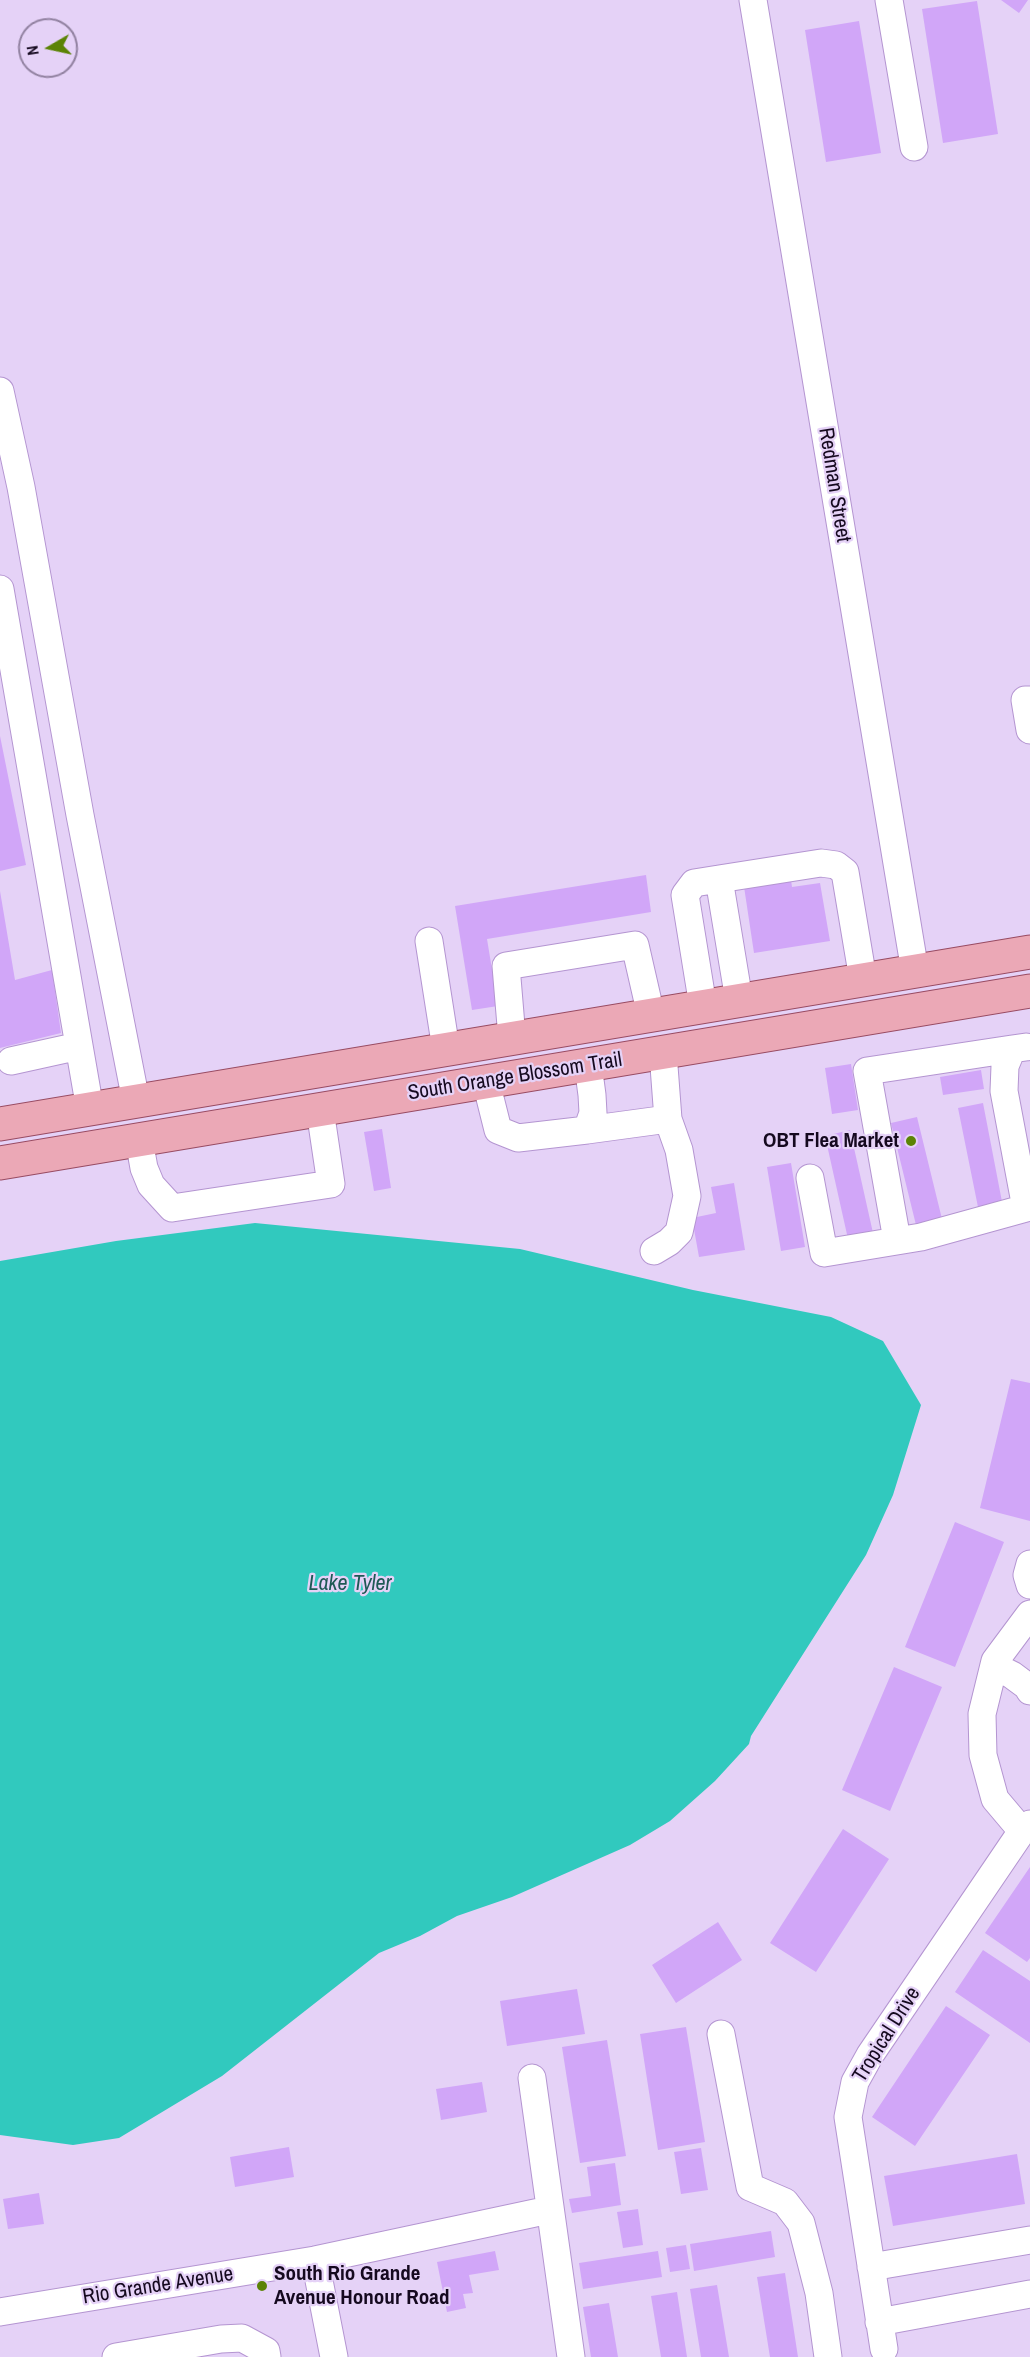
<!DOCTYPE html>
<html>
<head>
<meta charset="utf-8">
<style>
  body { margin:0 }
  #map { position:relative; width:1030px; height:2357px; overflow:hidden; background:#e5d2f7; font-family:"Archivo Narrow",sans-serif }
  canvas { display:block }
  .north { position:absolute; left:18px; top:18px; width:60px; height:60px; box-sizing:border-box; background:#e5d2f7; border:2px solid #9282a1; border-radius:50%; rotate:261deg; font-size:16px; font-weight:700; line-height:24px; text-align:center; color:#15091f }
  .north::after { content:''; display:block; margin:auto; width:21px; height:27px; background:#5b8305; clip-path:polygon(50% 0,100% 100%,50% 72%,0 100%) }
</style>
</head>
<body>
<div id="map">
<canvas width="1030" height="2357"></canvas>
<div class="north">N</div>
</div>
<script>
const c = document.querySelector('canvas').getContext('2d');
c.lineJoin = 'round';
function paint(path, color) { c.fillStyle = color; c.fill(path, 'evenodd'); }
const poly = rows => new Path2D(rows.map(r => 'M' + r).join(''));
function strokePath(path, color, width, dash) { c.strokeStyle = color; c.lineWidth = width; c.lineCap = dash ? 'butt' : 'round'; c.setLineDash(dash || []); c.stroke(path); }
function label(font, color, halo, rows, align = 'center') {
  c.font = font + ' "Archivo Narrow",sans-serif'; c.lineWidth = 4.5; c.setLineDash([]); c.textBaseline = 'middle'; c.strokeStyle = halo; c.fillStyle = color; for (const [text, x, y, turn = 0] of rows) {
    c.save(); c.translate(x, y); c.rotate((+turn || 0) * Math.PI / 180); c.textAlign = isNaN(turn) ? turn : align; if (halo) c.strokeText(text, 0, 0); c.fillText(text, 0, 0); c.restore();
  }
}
paint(poly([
  [255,1223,520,1249,693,1290,831,1317,883,1341,921,1405,893,1495,866,1555,751,1736,749,1744,715,1781,670,1821,630,1845,512,1897,457,1916,420,1936,379,1953,222,2076,119,2138,73,2145,0,2135,0,1261,116,1241]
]), '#31c9be');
paint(poly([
  [1001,0,1028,0,1019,13],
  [977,1,998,134,943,143,922,9],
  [859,21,881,153,826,162,805,30],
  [0,736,26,865,0,871],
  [790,873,792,887,820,883,830,941,754,953,743,880],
  [646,875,651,912,487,939,498,1006,472,1010,455,906],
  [0,891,15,980,52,970,61,1033,0,1048],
  [851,1064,858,1110,832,1114,825,1068],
  [981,1070,984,1089,943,1095,940,1077],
  [983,1103,1003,1207,979,1212,958,1108],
  [917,1117,942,1219,916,1225,891,1123],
  [382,1129,391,1188,374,1191,364,1132],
  [850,1130,873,1233,848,1239,825,1136],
  [791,1163,805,1247,781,1251,767,1167],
  [734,1183,745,1250,699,1257,692,1218,716,1213,711,1187],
  [1011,1379,1030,1383,1030,1521,980,1508],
  [955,1522,1004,1542,955,1667,905,1647],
  [894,1667,942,1687,890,1811,842,1790],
  [843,1829,889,1859,816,1972,770,1943],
  [1030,1867,1030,1958,1027,1962,985,1933],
  [718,1922,742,1960,676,2003,652,1965],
  [983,1950,1030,1981,1030,2043,955,1992],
  [577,1989,585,2034,507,2046,500,2001],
  [946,2006,990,2035,915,2146,872,2117],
  [686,2027,705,2142,658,2150,640,2034],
  [607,2040,626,2156,580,2163,562,2047],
  [482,2082,487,2112,441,2120,436,2089],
  [289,2147,294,2177,235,2187,230,2157],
  [701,2148,708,2190,681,2194,674,2152],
  [1017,2154,1025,2204,893,2226,884,2176],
  [615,2163,621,2205,572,2213,569,2199,591,2196,587,2167],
  [39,2193,44,2224,8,2229,3,2199],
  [638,2209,643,2245,623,2248,617,2212],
  [771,2231,775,2257,694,2271,690,2244],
  [686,2245,690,2269,670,2272,666,2248],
  [495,2251,499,2270,469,2275,473,2293,463,2294,466,2308,447,2312,437,2262],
  [658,2251,662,2277,583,2289,579,2263],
  [785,2273,798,2357,770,2357,757,2277],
  [717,2285,729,2357,701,2357,690,2289],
  [677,2292,687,2357,661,2357,651,2296],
  [609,2303,618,2357,591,2357,583,2307]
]), '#d1a6f8');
const minor = poly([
  [753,0,915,971],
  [889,0,914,147],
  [0,391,21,487,80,815,136,1101],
  [0,589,90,1109],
  [1030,700,1025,700,1030,730],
  [719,879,739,1000],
  [429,941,446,1049],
  [703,1006,685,895,694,883,719,879,821,863,836,865,845,872,863,979],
  [512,1038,506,966,635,945,651,1015],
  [1026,1047,1012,1049,1005,1066,1004,1091,1026,1208,1030,1207],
  [11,1061,79,1046],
  [486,1082,498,1130,518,1138,587,1130,593,1113,592,1095,588,1065],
  [587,1130,668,1119,663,1053],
  [139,1140,144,1168,151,1185,172,1208,331,1184,320,1110],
  [810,1178,824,1253,921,1237,1026,1208],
  [897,1240,867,1071,1012,1049],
  [654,1251,669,1242,679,1232,687,1196,679,1150,668,1119],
  [1030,1564,1027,1575,1030,1585],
  [994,1666,1012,1675,1027,1686,1030,1691],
  [1022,1831,995,1799,983,1755,982,1714,995,1661,1030,1614],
  [721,2034,750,2187,785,2202,801,2223,819,2293,828,2357],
  [532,2078,571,2357],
  [315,2260,334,2357],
  [871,2267,1030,2240],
  [0,2312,315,2260,549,2210],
  [879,2322,1030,2294],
  [884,2349,848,2117,855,2082,870,2055,1022,1831,1030,1824],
  [116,2357,221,2339,242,2338,266,2351,267,2357]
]);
const major = poly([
  [0,1124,1030,952],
  [0,1163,1030,991]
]);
strokePath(minor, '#b495d1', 29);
strokePath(major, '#984b62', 35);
strokePath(minor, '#fff', 27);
strokePath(major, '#eba8b6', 33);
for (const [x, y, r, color] of [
  [911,1141,6,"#5b8305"],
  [262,2286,6,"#5b8305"]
]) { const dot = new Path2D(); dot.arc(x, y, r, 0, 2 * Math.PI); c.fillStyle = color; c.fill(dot); strokePath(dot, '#e5d2f7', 2); }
label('21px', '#15091f', '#e5d2f7', [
  ["Redman Street",834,485,81],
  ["South Orange Blossom Trail",515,1077,-9],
  ["Tropical Drive",887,2035,-58],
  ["Rio Grande Avenue",158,2286,-9]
]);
label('bold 21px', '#15091f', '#e5d2f7', [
  ["OBT Flea Market",899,1141],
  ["South Rio Grande",274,2274,"left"],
  ["Avenue Honour Road",274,2298,"left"]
], 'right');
label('italic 22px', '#1e5955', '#e5d2f7', [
  ["Lake Tyler",350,1584]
]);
</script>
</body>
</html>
